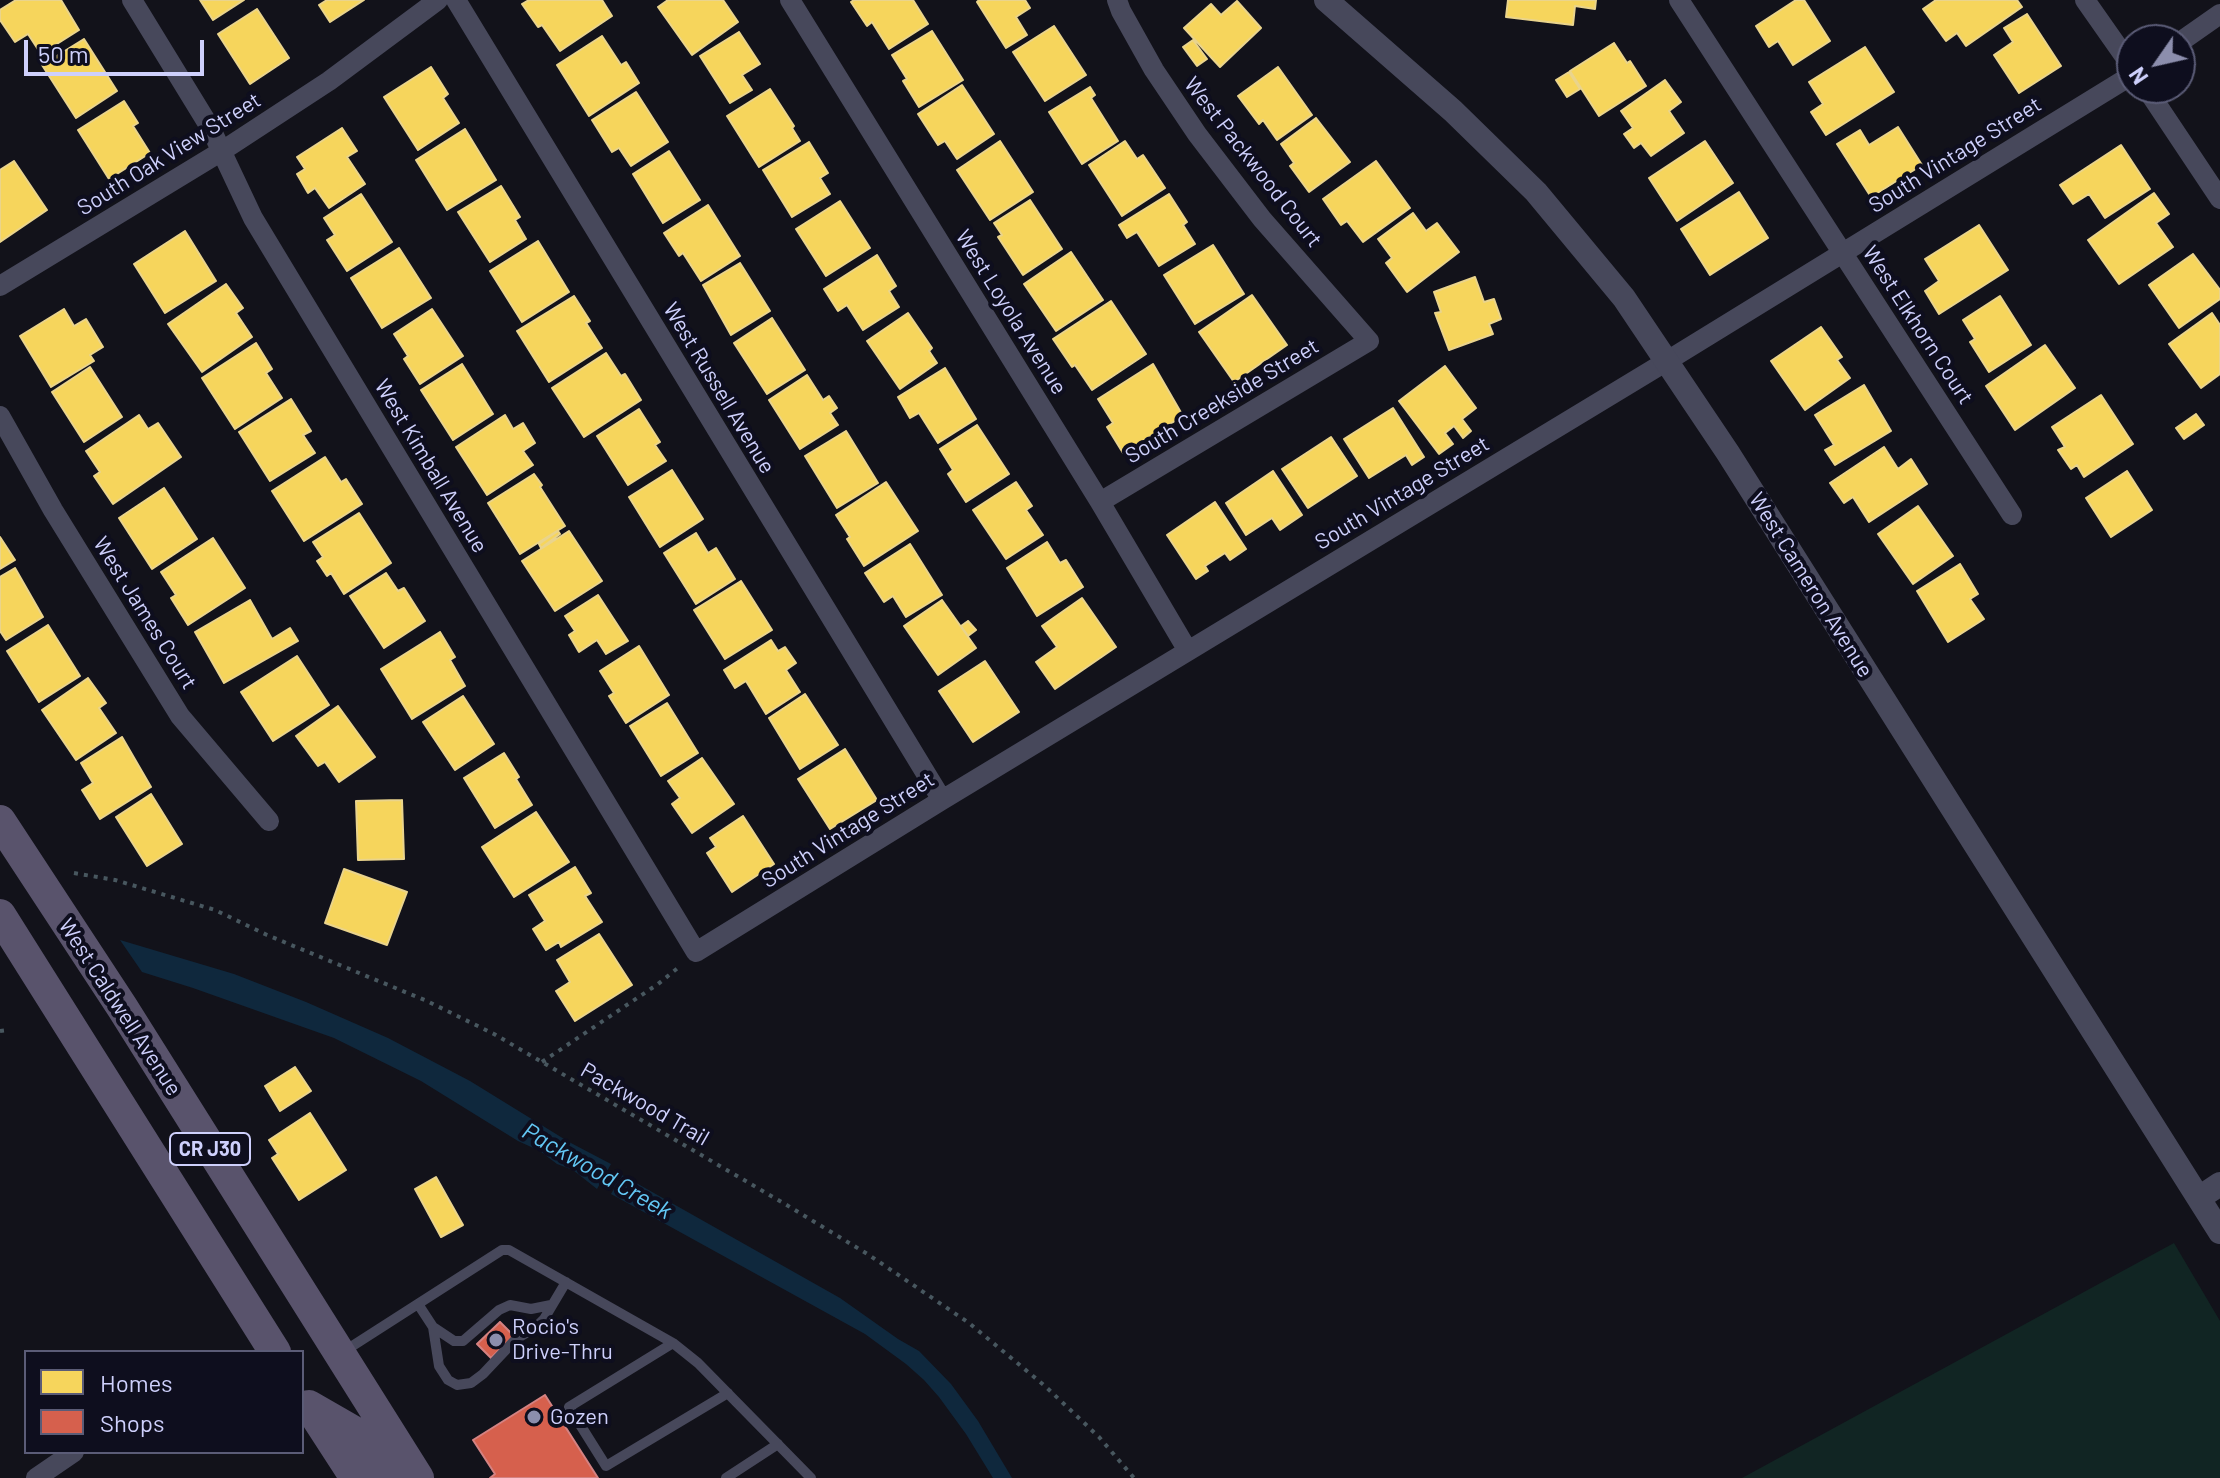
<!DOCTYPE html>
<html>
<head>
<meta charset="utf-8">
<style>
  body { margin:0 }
  #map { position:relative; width:2220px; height:1478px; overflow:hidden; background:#12121a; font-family:Barlow,sans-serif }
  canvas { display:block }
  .legend { position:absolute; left:24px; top:1350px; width:280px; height:104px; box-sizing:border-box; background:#0e0e1e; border:2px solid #5b5c77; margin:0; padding:10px 14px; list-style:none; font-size:24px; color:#ced0fc }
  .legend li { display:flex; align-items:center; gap:16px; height:40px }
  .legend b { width:40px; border:2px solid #5b5c77 }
  .north { position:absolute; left:2116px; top:24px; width:80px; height:80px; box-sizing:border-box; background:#0e0e1e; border:2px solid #5b5c77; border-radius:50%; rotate:236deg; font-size:22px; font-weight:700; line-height:32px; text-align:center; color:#ced0fc }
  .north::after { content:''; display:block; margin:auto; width:28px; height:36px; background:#8c8ead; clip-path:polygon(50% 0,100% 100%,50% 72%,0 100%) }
  .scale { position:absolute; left:24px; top:40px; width:180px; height:36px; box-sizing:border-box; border:4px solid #ced0fc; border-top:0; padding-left:10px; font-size:24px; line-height:28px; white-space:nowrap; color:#ced0fc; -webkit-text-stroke:6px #0e0e1e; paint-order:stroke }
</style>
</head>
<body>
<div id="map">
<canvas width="2220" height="1478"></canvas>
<ul class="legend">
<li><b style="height:22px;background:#f6d55c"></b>Homes</li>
<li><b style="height:22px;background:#d6604d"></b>Shops</li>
</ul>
<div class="north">N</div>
<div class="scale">50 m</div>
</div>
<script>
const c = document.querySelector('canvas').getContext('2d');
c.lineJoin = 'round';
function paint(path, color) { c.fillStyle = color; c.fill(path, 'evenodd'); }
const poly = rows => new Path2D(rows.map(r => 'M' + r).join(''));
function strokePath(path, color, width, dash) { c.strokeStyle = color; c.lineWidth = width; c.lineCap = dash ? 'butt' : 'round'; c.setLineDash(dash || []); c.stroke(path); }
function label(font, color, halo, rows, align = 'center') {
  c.font = font + ' Barlow,sans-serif'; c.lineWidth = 8; c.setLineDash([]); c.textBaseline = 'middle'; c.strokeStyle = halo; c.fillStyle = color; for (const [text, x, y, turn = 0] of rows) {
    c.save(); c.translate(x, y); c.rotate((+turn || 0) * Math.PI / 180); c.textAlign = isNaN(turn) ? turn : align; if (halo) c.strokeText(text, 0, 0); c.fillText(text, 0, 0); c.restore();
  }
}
paint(poly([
  [2174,1243,2220,1321,2220,1478,1742,1478]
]), '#112523');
paint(poly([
  [120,940,234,974,306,1002,388,1038,470,1081,569,1142,611,1164,597,1189,573,1170,557,1164,540,1151,518,1141,421,1081,334,1038,193,988,142,972],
  [622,1175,840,1298,898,1339,919,1351,951,1384,978,1421,1012,1478,993,1478,966,1434,939,1397,924,1380,906,1364,865,1334,611,1194]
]), '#0f283d');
const homes = poly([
  [16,0,61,0,79,30,41,54,28,34,15,42,0,20,0,10,16,0],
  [200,0,244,0,213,20,200,0],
  [327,0,364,0,330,22,319,5,327,0],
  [529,0,602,0,612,16,560,51,542,25,538,27,522,4,529,0],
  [668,0,723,0,738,22,692,55,658,7,668,0],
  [854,0,913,0,928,24,889,49,872,22,867,26,851,2,854,0],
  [979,0,1025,0,1030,8,1016,17,1027,35,1006,48,977,2,979,0],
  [1508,0,1596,0,1595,9,1575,6,1573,25,1506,17,1508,0],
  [1796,0,1804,0,1830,41,1793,65,1778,41,1769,47,1756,26,1796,0],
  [1936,0,2017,0,2022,7,1966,46,1957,33,1946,41,1923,9,1936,0],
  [1237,1,1261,28,1220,67,1184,28,1211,4,1221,15,1237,1],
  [257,9,289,58,250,84,218,34,257,9],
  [2027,14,2061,66,2019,93,1994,55,2013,42,2004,28,2027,14],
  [1054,26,1086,75,1045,101,1013,52,1054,26],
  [932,31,963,80,919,107,903,81,907,79,892,55,932,31],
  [739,32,760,64,742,75,752,90,730,103,700,56,739,32],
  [602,36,621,65,626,62,639,83,589,116,557,65,602,36],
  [84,39,117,91,76,118,42,65,84,39],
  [1193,40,1207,59,1197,66,1183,47,1193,40],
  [1614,43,1627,63,1630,61,1646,86,1599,116,1570,71,1614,43],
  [1865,47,1894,92,1826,135,1811,112,1823,104,1809,82,1865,47],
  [431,67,448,94,443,98,459,123,418,150,384,97,431,67],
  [1278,67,1312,115,1277,140,1263,120,1259,124,1238,96,1278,67],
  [1569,72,1580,89,1567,97,1556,80,1569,72],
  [1665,80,1681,102,1669,111,1684,133,1651,156,1641,143,1634,148,1624,134,1633,128,1621,111,1665,80],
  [962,85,994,134,957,159,945,141,938,145,918,114,962,85],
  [1090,87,1095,95,1091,98,1118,141,1082,164,1049,112,1090,87],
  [770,89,794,126,792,128,800,141,759,167,727,116,770,89],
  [636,92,668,142,631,166,619,148,612,152,592,120,636,92],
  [124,101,138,123,133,126,150,153,109,179,78,130,124,101],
  [1316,118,1350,162,1309,192,1290,166,1294,163,1281,144,1316,118],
  [1898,127,1922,165,1871,197,1837,144,1860,130,1869,145,1898,127],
  [342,128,357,151,347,157,365,184,329,208,315,188,308,193,297,174,305,169,297,157,342,128],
  [465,129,496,180,447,210,416,160,465,129],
  [1000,141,1033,192,990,220,957,170,1000,141],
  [1125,141,1137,159,1143,155,1165,188,1122,216,1089,165,1125,141],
  [1705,141,1733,183,1677,221,1649,178,1705,141],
  [809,142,828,173,820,178,830,194,792,217,763,170,809,142],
  [2121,145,2150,189,2105,218,2089,194,2073,204,2060,185,2121,145],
  [669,151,700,200,663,223,633,174,669,151],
  [14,161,47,210,0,242,0,170,14,161],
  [1376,161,1410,208,1363,242,1347,221,1341,225,1323,199,1376,161],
  [501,186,520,217,515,220,526,239,490,262,458,212,501,186],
  [1739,192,1768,238,1710,275,1681,229,1739,192],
  [2154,193,2169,214,2156,223,2173,247,2119,284,2088,240,2154,193],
  [361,194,392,242,347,271,327,240,335,235,324,218,361,194],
  [1169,194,1187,222,1183,225,1195,244,1159,266,1137,232,1127,238,1119,225,1169,194],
  [1030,200,1062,249,1023,275,998,237,1002,235,994,223,1030,200],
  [840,201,870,248,826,276,796,229,840,201],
  [708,205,740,256,701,281,683,253,679,256,664,233,708,205],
  [1413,213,1426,231,1437,223,1459,252,1407,292,1386,263,1392,258,1378,239,1413,213],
  [1979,225,2008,270,1939,314,1925,291,1939,281,1925,259,1979,225],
  [185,231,216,281,165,313,134,264,185,231],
  [538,241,569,292,522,322,490,271,538,241],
  [1213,245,1244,294,1195,324,1164,275,1213,245],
  [399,248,431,298,382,328,351,278,399,248],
  [1071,252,1103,300,1056,331,1024,284,1071,252],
  [2193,254,2220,290,2220,299,2179,328,2149,285,2193,254],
  [877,255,896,286,889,291,899,307,863,330,847,305,838,311,824,289,877,255],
  [740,263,770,311,731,335,703,285,740,263],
  [1475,277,1484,302,1494,299,1501,319,1489,324,1493,334,1449,350,1435,313,1441,312,1434,292,1475,277],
  [226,284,243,308,236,313,252,337,202,372,168,324,226,284],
  [1252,295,1287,345,1234,382,1199,332,1252,295],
  [574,296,590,321,586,323,602,348,549,382,517,331,574,296],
  [2000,296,2031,345,1989,372,1970,342,1975,339,1963,320,2000,296],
  [1111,301,1146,354,1092,390,1075,365,1072,367,1053,339,1111,301],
  [64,309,74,326,86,319,103,347,90,355,94,361,51,387,20,336,64,309],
  [432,309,463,356,420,384,404,359,408,356,394,334,432,309],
  [908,313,932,348,929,351,937,363,900,389,867,341,908,313],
  [2212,313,2220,325,2220,374,2201,388,2169,344,2212,313],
  [772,318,805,370,767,394,734,343,772,318],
  [1821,327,1842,357,1837,360,1850,378,1805,410,1771,361,1821,327],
  [256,343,272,369,266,373,282,398,235,429,202,378,256,343],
  [2045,345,2075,388,2015,430,1986,386,2045,345],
  [606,353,621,376,625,374,641,400,584,437,552,388,606,353],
  [462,364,493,414,453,440,421,390,462,364],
  [1153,364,1183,416,1123,453,1107,427,1113,423,1098,399,1153,364],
  [1445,366,1476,408,1462,419,1471,431,1463,438,1454,426,1445,433,1453,444,1439,454,1399,401,1445,366],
  [90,367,122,417,84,442,52,392,90,367],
  [945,368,976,419,938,443,919,413,910,418,898,397,945,368],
  [807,375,823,400,829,396,837,408,830,413,838,425,800,449,769,400,807,375],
  [1864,385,1891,431,1835,465,1825,450,1834,445,1815,415,1864,385],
  [2101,395,2133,444,2084,477,2077,465,2071,469,2058,450,2065,447,2052,427,2101,395],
  [291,399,311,431,303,435,315,453,270,481,239,432,291,399],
  [1393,408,1424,457,1412,465,1406,455,1369,478,1344,439,1393,408],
  [639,409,660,442,655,445,666,461,628,485,597,436,639,409],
  [2196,414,2204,425,2184,439,2176,428,2196,414],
  [139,415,148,429,158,423,181,457,113,504,94,476,100,472,86,451,139,415],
  [505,415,513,429,523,423,535,443,523,451,533,465,487,495,456,447,505,415],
  [977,425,1009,474,966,502,948,474,953,470,940,449,977,425],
  [846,431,878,483,837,508,805,456,846,431],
  [1331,437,1357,476,1308,508,1282,469,1331,437],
  [1884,447,1898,469,1911,459,1927,484,1869,522,1853,497,1844,503,1830,483,1884,447],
  [325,457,341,482,346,479,362,504,304,541,272,491,325,457],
  [672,470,703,519,660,547,629,497,672,470],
  [1273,471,1302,515,1280,530,1272,518,1246,535,1226,503,1273,471],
  [2127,471,2152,510,2111,537,2086,498,2127,471],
  [534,474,542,485,540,487,565,526,520,554,488,503,534,474],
  [886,482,918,531,864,566,847,539,850,537,836,515,886,482],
  [1016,482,1032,506,1026,510,1043,535,1006,559,973,510,1016,482],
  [164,488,197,539,152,569,119,518,164,488],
  [1215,502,1246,549,1230,560,1225,553,1205,566,1208,571,1196,579,1167,535,1215,502],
  [1918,506,1953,556,1913,584,1878,534,1918,506],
  [359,513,391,563,344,594,331,573,327,576,317,561,323,557,313,542,359,513],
  [558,531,560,534,541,548,539,544,558,531],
  [569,531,602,581,555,611,522,561,569,531],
  [696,533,708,553,716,548,735,579,696,604,664,553,696,533],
  [0,537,15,560,0,569,0,537],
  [213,538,245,588,188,625,171,598,176,595,161,572,213,538],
  [1047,542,1060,563,1066,560,1083,587,1037,616,1007,568,1047,542],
  [910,544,942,595,906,617,893,596,884,602,865,573,910,544],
  [1960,564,1978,594,1970,599,1984,619,1948,642,1917,591,1960,564],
  [15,568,43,617,6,640,0,631,0,577,15,568],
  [386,573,398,591,404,588,425,621,384,648,350,596,386,573],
  [741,581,772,630,725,659,694,610,741,581],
  [598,595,628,641,606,654,597,640,579,652,569,635,575,631,565,616,598,595],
  [1082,598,1116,647,1055,689,1036,662,1057,647,1042,626,1082,598],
  [250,600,272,639,290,628,298,641,224,683,195,632,250,600],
  [942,600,976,648,938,675,904,626,942,600],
  [968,621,976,630,968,636,961,626,968,621],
  [48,625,80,676,39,702,7,651,48,625],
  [440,632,455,657,450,660,465,686,412,719,381,669,440,632],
  [771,640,778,651,785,647,796,663,786,670,800,692,766,714,746,681,735,688,724,670,771,640],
  [639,646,669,695,626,723,609,696,614,693,600,671,639,646],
  [297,656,329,705,273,741,241,692,297,656],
  [985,661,1019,712,973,742,939,691,985,661],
  [88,678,106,703,99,708,116,733,76,760,42,710,88,678],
  [805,694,838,745,800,769,769,718,805,694],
  [463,696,494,744,455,770,423,722,463,696],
  [667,703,698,753,661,776,630,726,667,703],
  [338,706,375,757,339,782,325,762,318,766,296,736,338,706],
  [122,737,151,787,100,819,82,790,93,783,81,763,122,737],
  [845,749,877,800,830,829,798,779,845,749],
  [504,753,519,777,516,779,532,805,495,828,464,778,504,753],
  [702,758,734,804,692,833,672,804,680,798,668,781,702,758],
  [151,794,182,844,147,866,116,817,151,794],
  [402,800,404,859,358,860,356,801,402,800],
  [536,812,569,862,514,897,482,847,536,812],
  [743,816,774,864,732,892,707,853,716,847,710,838,743,816],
  [575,867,591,893,585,896,602,922,561,947,559,942,546,950,533,929,545,921,529,895,575,867],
  [344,869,407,892,387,945,325,923,344,869],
  [599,934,632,985,575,1021,556,991,570,982,557,960,599,934],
  [295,1067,311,1091,280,1111,265,1086,295,1067],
  [310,1113,346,1170,299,1200,272,1158,278,1154,269,1140,310,1113],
  [436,1177,463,1225,441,1237,415,1189,436,1177]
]);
paint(homes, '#f6d55c');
strokePath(homes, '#ead48c', 2);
const shops = poly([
  [500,1322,514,1336,491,1358,477,1344,500,1322],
  [545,1395,598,1478,490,1478,495,1474,473,1440,545,1395]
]);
paint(shops, '#d6604d');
strokePath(shops, '#d48282', 2);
strokePath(poly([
  [598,1173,622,1187]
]), '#0f283d', 7);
strokePath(poly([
  [74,873,115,880,215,910,267,935,427,1001,494,1034,785,1204,869,1255,969,1323,1045,1386,1099,1437,1134,1478],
  [0,1031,8,1030],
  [542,1062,658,984,679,967]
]), '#48575f', 4, [4, 6]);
strokePath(poly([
  [418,1304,433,1327,454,1341,463,1341,499,1310,510,1305,531,1309,551,1305],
  [433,1327,439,1366,448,1380,457,1385,471,1383,483,1374,516,1339,535,1328,544,1319,566,1282],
  [673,1343,569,1407,606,1466,728,1393],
  [343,1352,502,1250,509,1250,673,1343,698,1363,811,1478],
  [726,1478,778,1444]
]), '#47485b', 10);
strokePath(poly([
  [132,0,211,129,253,218,696,952,942,800,1667,361,2132,75],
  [456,0,942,800],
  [790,0,1100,502,1188,651],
  [1679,0,2012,515],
  [2085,0,2132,67],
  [2180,42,2220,14],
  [2146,88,2220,199],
  [0,286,222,151,329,81,438,0],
  [0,416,53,510,180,716,269,821],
  [1100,502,1369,341,1262,219,1197,134,1154,70,1121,11,1117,0],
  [36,1478,74,1452]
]), '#47485b', 20);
strokePath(poly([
  [1326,0,1453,111,1536,192,1624,298,1728,453,2220,1232],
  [2199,1198,2220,1184]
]), '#47485b', 24);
strokePath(poly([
  [0,821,122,1007,418,1478],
  [0,915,275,1352],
  [309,1406,356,1433,385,1478],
  [312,1410,356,1478]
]), '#59536c', 32);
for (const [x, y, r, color] of [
  [496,1340,8,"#8c8ead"],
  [534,1417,8,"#8c8ead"]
]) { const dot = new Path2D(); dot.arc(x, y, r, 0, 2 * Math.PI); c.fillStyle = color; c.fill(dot); strokePath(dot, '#0e0e1e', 3); }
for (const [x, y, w] of [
  [210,1149,80]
]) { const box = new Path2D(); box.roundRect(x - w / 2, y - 16, w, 32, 6); c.fillStyle = '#0e0e1e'; c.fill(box); strokePath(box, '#ced0fc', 2); }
label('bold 20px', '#ced0fc', null, [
  ["CR J30",210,1149]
]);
label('22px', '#ced0fc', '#0e0e1e', [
  ["South Oak View Street",169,154,-32],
  ["South Vintage Street",1955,155,-32],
  ["West Packwood Court",1253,162,52],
  ["West Loyola Avenue",1011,312,58],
  ["West Elkhorn Court",1918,325,57],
  ["West Russell Avenue",719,388,59],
  ["South Creekside Street",1222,401,-31],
  ["West Kimball Avenue",431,466,59],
  ["South Vintage Street",1402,493,-31],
  ["West Cameron Avenue",1811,585,58],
  ["West James Court",145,613,58],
  ["South Vintage Street",848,830,-32],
  ["West Caldwell Avenue",120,1007,57],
  ["Packwood Trail",645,1104,30]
]);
label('22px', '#ced0fc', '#0e0e1e', [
  ["Rocio's",512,1327],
  ["Drive-Thru",512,1352],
  ["Gozen",550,1417]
], 'left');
label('italic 24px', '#63c7f5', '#0e0e1e', [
  ["Packwood Creek",597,1171,30]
]);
</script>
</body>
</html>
